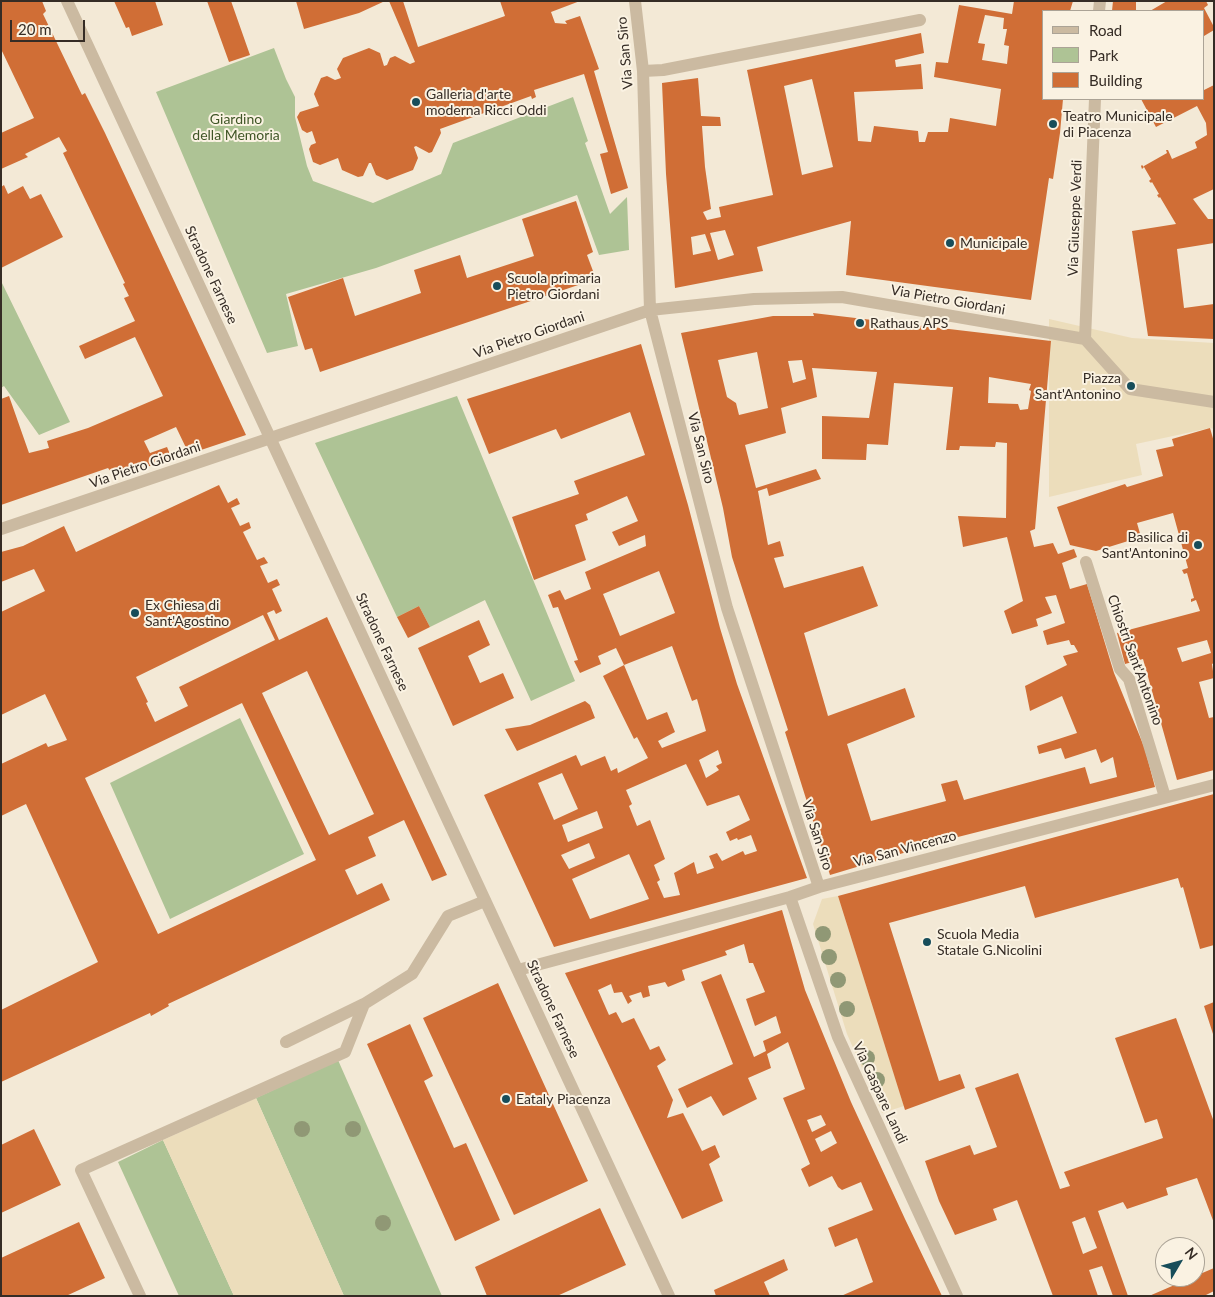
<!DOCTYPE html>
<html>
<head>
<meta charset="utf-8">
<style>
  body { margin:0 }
  #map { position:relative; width:1215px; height:1297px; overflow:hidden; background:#f3e9d6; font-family:Lato,sans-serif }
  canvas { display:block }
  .frame { position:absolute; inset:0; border:2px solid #352c25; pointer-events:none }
  .legend { position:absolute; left:1042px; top:10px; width:162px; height:90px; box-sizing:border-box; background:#faf2e2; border:1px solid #aba396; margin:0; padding:6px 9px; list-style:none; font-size:15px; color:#352c25 }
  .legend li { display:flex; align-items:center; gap:10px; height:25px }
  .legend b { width:25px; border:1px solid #aba396 }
  .north { position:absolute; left:1155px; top:1237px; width:50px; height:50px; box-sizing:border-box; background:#faf2e2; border:1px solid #aba396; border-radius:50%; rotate:53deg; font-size:14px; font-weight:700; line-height:20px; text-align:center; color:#352c25 }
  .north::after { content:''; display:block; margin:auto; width:18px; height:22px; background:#174d5a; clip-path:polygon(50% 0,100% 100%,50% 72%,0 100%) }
  .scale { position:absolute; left:10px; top:20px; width:75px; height:22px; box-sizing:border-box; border:2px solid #352c25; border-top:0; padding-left:6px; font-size:15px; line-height:18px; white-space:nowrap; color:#352c25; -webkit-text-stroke:4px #faf2e2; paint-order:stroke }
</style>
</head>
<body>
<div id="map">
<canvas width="1215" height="1297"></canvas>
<div class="frame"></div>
<ul class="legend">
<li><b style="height:6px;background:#cbbaa1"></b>Road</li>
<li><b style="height:14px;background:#aec395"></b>Park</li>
<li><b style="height:14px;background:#d06e36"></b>Building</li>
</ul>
<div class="north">N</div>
<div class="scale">20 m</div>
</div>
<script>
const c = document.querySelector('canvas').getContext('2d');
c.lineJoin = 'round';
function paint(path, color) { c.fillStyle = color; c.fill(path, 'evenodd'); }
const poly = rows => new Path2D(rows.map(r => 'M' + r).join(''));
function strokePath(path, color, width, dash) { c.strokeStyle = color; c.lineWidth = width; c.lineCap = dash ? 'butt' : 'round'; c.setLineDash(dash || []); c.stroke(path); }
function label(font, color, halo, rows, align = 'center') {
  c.font = font + ' Lato,sans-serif'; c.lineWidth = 4; c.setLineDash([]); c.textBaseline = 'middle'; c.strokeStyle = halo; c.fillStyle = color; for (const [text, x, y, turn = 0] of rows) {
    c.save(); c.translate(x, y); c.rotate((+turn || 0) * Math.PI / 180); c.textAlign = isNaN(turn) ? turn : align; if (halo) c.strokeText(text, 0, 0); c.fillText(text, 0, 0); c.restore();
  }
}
paint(poly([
  [274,48,286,79,295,97,295,117,307,166,313,181,373,203,441,174,453,143,573,97,588,141,585,143,610,214,627,197,629,250,599,255,577,195,376,268,286,294,298,346,267,353,156,92],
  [1,281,70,422,39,435,4,386,1,388],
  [457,396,575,681,531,701,485,600,430,627,419,606,397,617,315,443],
  [240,718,304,854,170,919,110,783],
  [338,1060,442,1296,344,1296,256,1098],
  [163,1140,234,1296,179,1296,118,1162]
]), '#aec395');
paint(poly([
  [1049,319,1132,338,1214,343,1214,429,1210,428,1136,444,1142,475,1049,497],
  [838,896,904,1106,882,1113,847,1034,813,924,822,899],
  [256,1098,344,1296,234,1296,163,1140]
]), '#ecddbb');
paint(poly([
  [1,1,42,1,46,11,43,14,82,95,85,93,105,133,246,435,189,454,176,427,144,441,150,453,167,447,172,459,115,477,108,468,1,505,1,399,9,396,29,453,49,448,47,441,88,428,163,396,135,337,85,359,79,346,135,321,124,298,129,296,123,284,125,283,63,153,67,151,59,137,25,154,28,157,1,169,1,133,34,118,1,49],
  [114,1,155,1,163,25,132,36,129,27,126,28],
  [207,1,231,1,250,55,229,62],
  [296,1,385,1,359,13,304,29],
  [389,1,403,1,418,47,505,16,500,1,580,1,551,12,555,23,567,24,565,21,580,16,599,69,594,71,628,188,611,194,600,154,608,152,584,74,534,90,536,97,532,99,531,96,440,129,441,133,432,152,429,153,416,146,414,147,418,158,413,170,387,180,376,175,371,163,369,163,363,176,358,177,342,170,338,158,320,165,313,162,309,149,311,145,316,143,312,131,307,133,302,130,297,117,300,112,319,106,314,94,321,78,327,76,335,80,341,78,337,69,343,58,369,48,380,53,384,66,387,65,390,58,395,56,410,64,415,62],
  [1014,1,1073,1,1070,11,1044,11,1044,99,1063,99,1060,133,1053,179,1049,178,1031,300,846,275,851,221,757,247,763,271,675,288,666,174,662,83,698,78,701,116,720,117,721,126,702,126,705,167,711,209,703,212,707,220,721,217,719,207,773,195,747,70,921,33,924,53,895,60,896,67,921,64,923,89,854,92,858,141,871,142,874,126,918,131,919,142,925,142,928,132,948,132,950,118,996,126,1001,89,934,77,936,62,948,63,959,5,1012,14],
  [985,15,1004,18,1003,29,1007,29,1004,45,1009,46,1007,64,982,60,985,44,978,43],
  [812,79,833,167,802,175,784,86],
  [725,230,734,255,718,260,710,233],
  [705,234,711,251,693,255,691,237],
  [1113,1,1136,1,1136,11,1112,11],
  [1167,1,1206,1,1208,5,1204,8,1214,27,1214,30,1204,36,1204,11,1150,11],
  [1214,85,1214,189,1193,199,1208,219,1214,219,1214,243,1177,249,1184,308,1214,304,1214,339,1148,336,1132,231,1176,224,1160,197,1159,198,1157,195,1159,194,1152,182,1151,183,1149,181,1151,179,1144,167,1142,169,1141,166,1142,165,1144,167,1144,166,1167,153,1166,150,1168,150,1172,159,1197,148,1195,142,1207,135,1206,123,1197,106,1156,127,1141,99,1204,99,1204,90],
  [4,185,8,194,23,186,30,199,41,194,63,237,1,268,1,187],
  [576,201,593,252,587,255,596,279,320,372,312,348,305,350,288,297,343,278,355,316,421,293,414,270,460,255,467,278,534,256,522,219],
  [813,313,1051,341,1035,529,1030,531,1034,547,1053,543,1058,554,1074,549,1077,557,1062,563,1070,589,1087,584,1114,673,1145,749,1155,787,950,839,830,875,785,732,788,730,732,557,723,508,681,333,773,316,814,316],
  [757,352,768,408,739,415,736,403,727,397,718,360],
  [802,360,806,379,793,383,788,361],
  [812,368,877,372,869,418,822,416,822,459,866,460,867,444,888,445,894,383,953,387,946,450,959,450,960,446,995,447,996,442,1007,443,1006,518,958,516,963,547,1007,537,1023,601,1004,611,1012,634,1038,626,1036,619,1052,613,1045,597,1056,595,1065,623,1043,631,1047,645,1069,640,1071,645,1074,645,1078,652,1063,656,1067,665,1025,686,1030,711,1062,696,1077,733,1037,746,1039,754,1061,748,1065,759,1096,749,1101,763,1113,757,1117,777,1090,784,1085,767,964,800,957,780,941,784,946,801,871,821,847,744,915,717,905,688,828,716,804,633,878,606,863,566,784,588,774,558,784,556,780,541,768,545,758,491,767,488,769,496,821,479,816,469,756,488,745,445,786,433,781,408,817,397],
  [989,377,1031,384,1029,390,1031,391,1028,409,1020,410,1018,404,988,403],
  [641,344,688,505,720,628,737,684,807,878,554,947,484,795,576,755,581,766,605,756,611,771,617,768,618,773,648,758,637,737,634,739,603,676,624,665,647,720,667,712,675,732,658,741,662,748,706,731,697,699,692,701,672,646,624,665,616,648,598,656,601,664,580,673,574,661,578,660,558,607,553,608,548,595,560,590,565,600,591,589,585,572,646,546,645,535,619,546,612,532,638,521,627,496,586,514,588,520,575,525,586,560,534,580,512,517,579,494,574,481,645,455,630,412,561,439,556,429,489,454,467,399],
  [659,571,675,613,620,636,603,594],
  [718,750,722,763,716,766,719,770,706,778,699,760],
  [686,764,707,806,739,795,750,820,726,832,730,841,737,838,738,840,751,835,757,851,745,855,743,851,722,861,717,853,709,856,714,868,697,874,694,862,674,873,680,895,664,898,657,882,660,880,654,865,665,859,650,820,637,826,629,806,632,804,626,790],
  [562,773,578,809,554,820,538,783],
  [597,811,603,828,568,842,562,825],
  [589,843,595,858,569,869,561,855],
  [629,854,649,899,590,919,572,879],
  [1210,428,1214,442,1214,663,1212,664,1214,678,1199,682,1209,718,1214,717,1214,770,1177,780,1143,659,1125,664,1117,633,1200,611,1196,600,1191,602,1191,599,1194,598,1187,573,1184,574,1182,570,1188,568,1173,513,1137,523,1141,537,1096,551,1070,545,1057,507,1125,484,1127,487,1163,476,1156,450,1174,446,1172,439],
  [1207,640,1211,653,1182,662,1177,648],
  [219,485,228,503,237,498,240,504,231,508,240,526,249,522,251,528,243,532,257,560,264,557,268,563,260,566,268,583,277,579,280,585,272,589,282,611,276,614,274,610,267,613,279,640,327,617,447,875,432,881,404,820,368,837,376,856,345,870,357,895,382,883,390,900,168,1004,169,1006,151,1016,150,1013,1,1082,1,1010,98,962,26,804,1,816,1,764,46,743,48,747,67,740,45,694,1,715,1,612,45,591,34,569,1,582,1,552,23,546,64,526,76,552],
  [263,615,275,640,179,687,188,706,155,722,146,703,148,702,136,677],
  [307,671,374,814,329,835,262,693],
  [242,703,316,860,158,934,85,778],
  [419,606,430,627,408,638,397,617],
  [479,620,490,645,468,656,480,683,503,673,514,698,453,726,418,648],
  [585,701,590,705,595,718,517,751,505,729,530,725],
  [1214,794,1214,945,1200,949,1183,887,1181,888,1178,878,1035,918,1025,886,889,923,939,1081,960,1074,965,1088,905,1110,838,896],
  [782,910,805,990,821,1029,851,1102,905,1219,942,1296,841,1296,873,1282,857,1238,835,1247,828,1228,873,1210,861,1182,842,1190,838,1187,832,1176,809,1187,801,1169,810,1164,783,1098,805,1089,788,1042,767,1054,771,1068,748,1078,757,1099,723,1116,711,1096,687,1108,678,1089,733,1064,701,982,721,974,754,1057,766,1051,763,1041,781,1033,776,1016,755,1026,746,999,765,992,753,963,749,963,744,944,725,951,727,955,682,970,685,980,668,987,665,982,648,986,650,996,643,998,641,992,629,996,632,1001,628,1004,622,992,614,993,611,984,598,990,609,1015,616,1012,622,1023,634,1018,650,1050,659,1046,666,1060,657,1066,673,1100,667,1118,683,1113,702,1151,715,1145,720,1157,709,1164,723,1201,682,1219,565,973],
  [821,1115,826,1125,812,1132,807,1120],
  [831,1131,837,1143,821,1152,815,1139],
  [498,983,588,1181,514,1215,423,1018],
  [1214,1002,1214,1034,1213,1034,1204,1006],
  [1176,1018,1214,1122,1214,1223,1197,1178,1166,1188,1168,1195,1127,1209,1123,1202,1098,1211,1128,1296,1113,1296,1102,1266,1089,1270,1098,1296,1053,1296,1017,1200,993,1209,997,1220,955,1235,939,1201,925,1161,970,1145,974,1155,997,1147,975,1088,1018,1073,1060,1189,1070,1186,1064,1172,1163,1138,1157,1119,1145,1123,1115,1038],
  [1085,1217,1097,1248,1083,1254,1072,1222],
  [410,1024,433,1076,424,1081,454,1148,466,1143,500,1220,455,1241,367,1044],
  [34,1129,61,1185,1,1213,1,1145],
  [600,1208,626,1265,557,1296,487,1296,475,1267],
  [79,1222,105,1278,66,1296,1,1296,1,1258],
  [784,1259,788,1270,764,1282,770,1296,716,1296,714,1290],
  [1214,1268,1214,1291,1204,1296,1149,1296]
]), '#d06e36');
strokePath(poly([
  [1086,562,1120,669,1129,679,1165,797],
  [286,1042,364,1004,412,974,448,916,485,901],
  [140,1296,81,1170,345,1052,364,1004]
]), '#cbbaa1', 12);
strokePath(poly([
  [635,1,643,71,650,310,727,608,819,887],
  [1099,11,1100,1],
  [643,71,663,70,920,20],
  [1085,339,1095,99],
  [1085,339,1130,389,1214,402],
  [1,529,650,310,754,299,842,297,1085,339],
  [790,897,838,1037,957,1296],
  [518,970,790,897,819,887,1214,785]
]), '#cbbaa1', 12);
strokePath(poly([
  [67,1,669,1296]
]), '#cbbaa1', 12);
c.fillStyle = '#909875';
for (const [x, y] of [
  [823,934],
  [829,957],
  [838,980],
  [847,1009],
  [867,1058],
  [877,1080],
  [302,1129],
  [353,1129],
  [383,1223]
]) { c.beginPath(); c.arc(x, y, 8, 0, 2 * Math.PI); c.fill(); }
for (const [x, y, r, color] of [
  [416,102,5,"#174d5a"],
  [1053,124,5,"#174d5a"],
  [950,243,5,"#174d5a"],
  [497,286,5,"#174d5a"],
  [860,323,5,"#174d5a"],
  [1131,386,5,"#174d5a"],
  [1198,545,5,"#174d5a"],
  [135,613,5,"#174d5a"],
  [927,942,5,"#174d5a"],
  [506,1099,5,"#174d5a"]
]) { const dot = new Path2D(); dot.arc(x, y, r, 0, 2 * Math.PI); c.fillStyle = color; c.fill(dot); strokePath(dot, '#faf2e2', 2); }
label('14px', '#352c25', '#faf2e2', [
  ["Via San Siro",625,53,-95],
  ["Via Giuseppe Verdi",1075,218,-88],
  ["Stradone Farnese",211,275,65],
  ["Via Pietro Giordani",948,300,10],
  ["Via Pietro Giordani",529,335,-19],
  ["Via San Siro",701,448,76],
  ["Via Pietro Giordani",145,465,-19],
  ["Stradone Farnese",382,642,65],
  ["Chiostri Sant'Antonino",1135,660,70],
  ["Via San Siro",817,835,72],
  ["Via San Vincenzo",905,849,-15],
  ["Stradone Farnese",553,1009,65],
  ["Via Gaspare Landi",880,1093,65]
]);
label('14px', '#352c25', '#faf2e2', [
  ["Galleria d'arte",426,94],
  ["moderna Ricci Oddi",426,110],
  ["Teatro Municipale",1063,116],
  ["di Piacenza",1063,132],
  ["Municipale",960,243],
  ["Scuola primaria",507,278],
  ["Pietro Giordani",507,294],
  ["Rathaus APS",870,323],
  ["Piazza",1121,378,"right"],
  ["Sant'Antonino",1121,394,"right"],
  ["Basilica di",1188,537,"right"],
  ["Sant'Antonino",1188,553,"right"],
  ["Ex Chiesa di",145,605],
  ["Sant'Agostino",145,621],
  ["Scuola Media",937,934],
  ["Statale G.Nicolini",937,950],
  ["Eataly Piacenza",516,1099]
], 'left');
label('14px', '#3f5526', '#faf2e2', [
  ["Giardino",236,119],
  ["della Memoria",236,135]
]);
</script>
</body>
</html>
